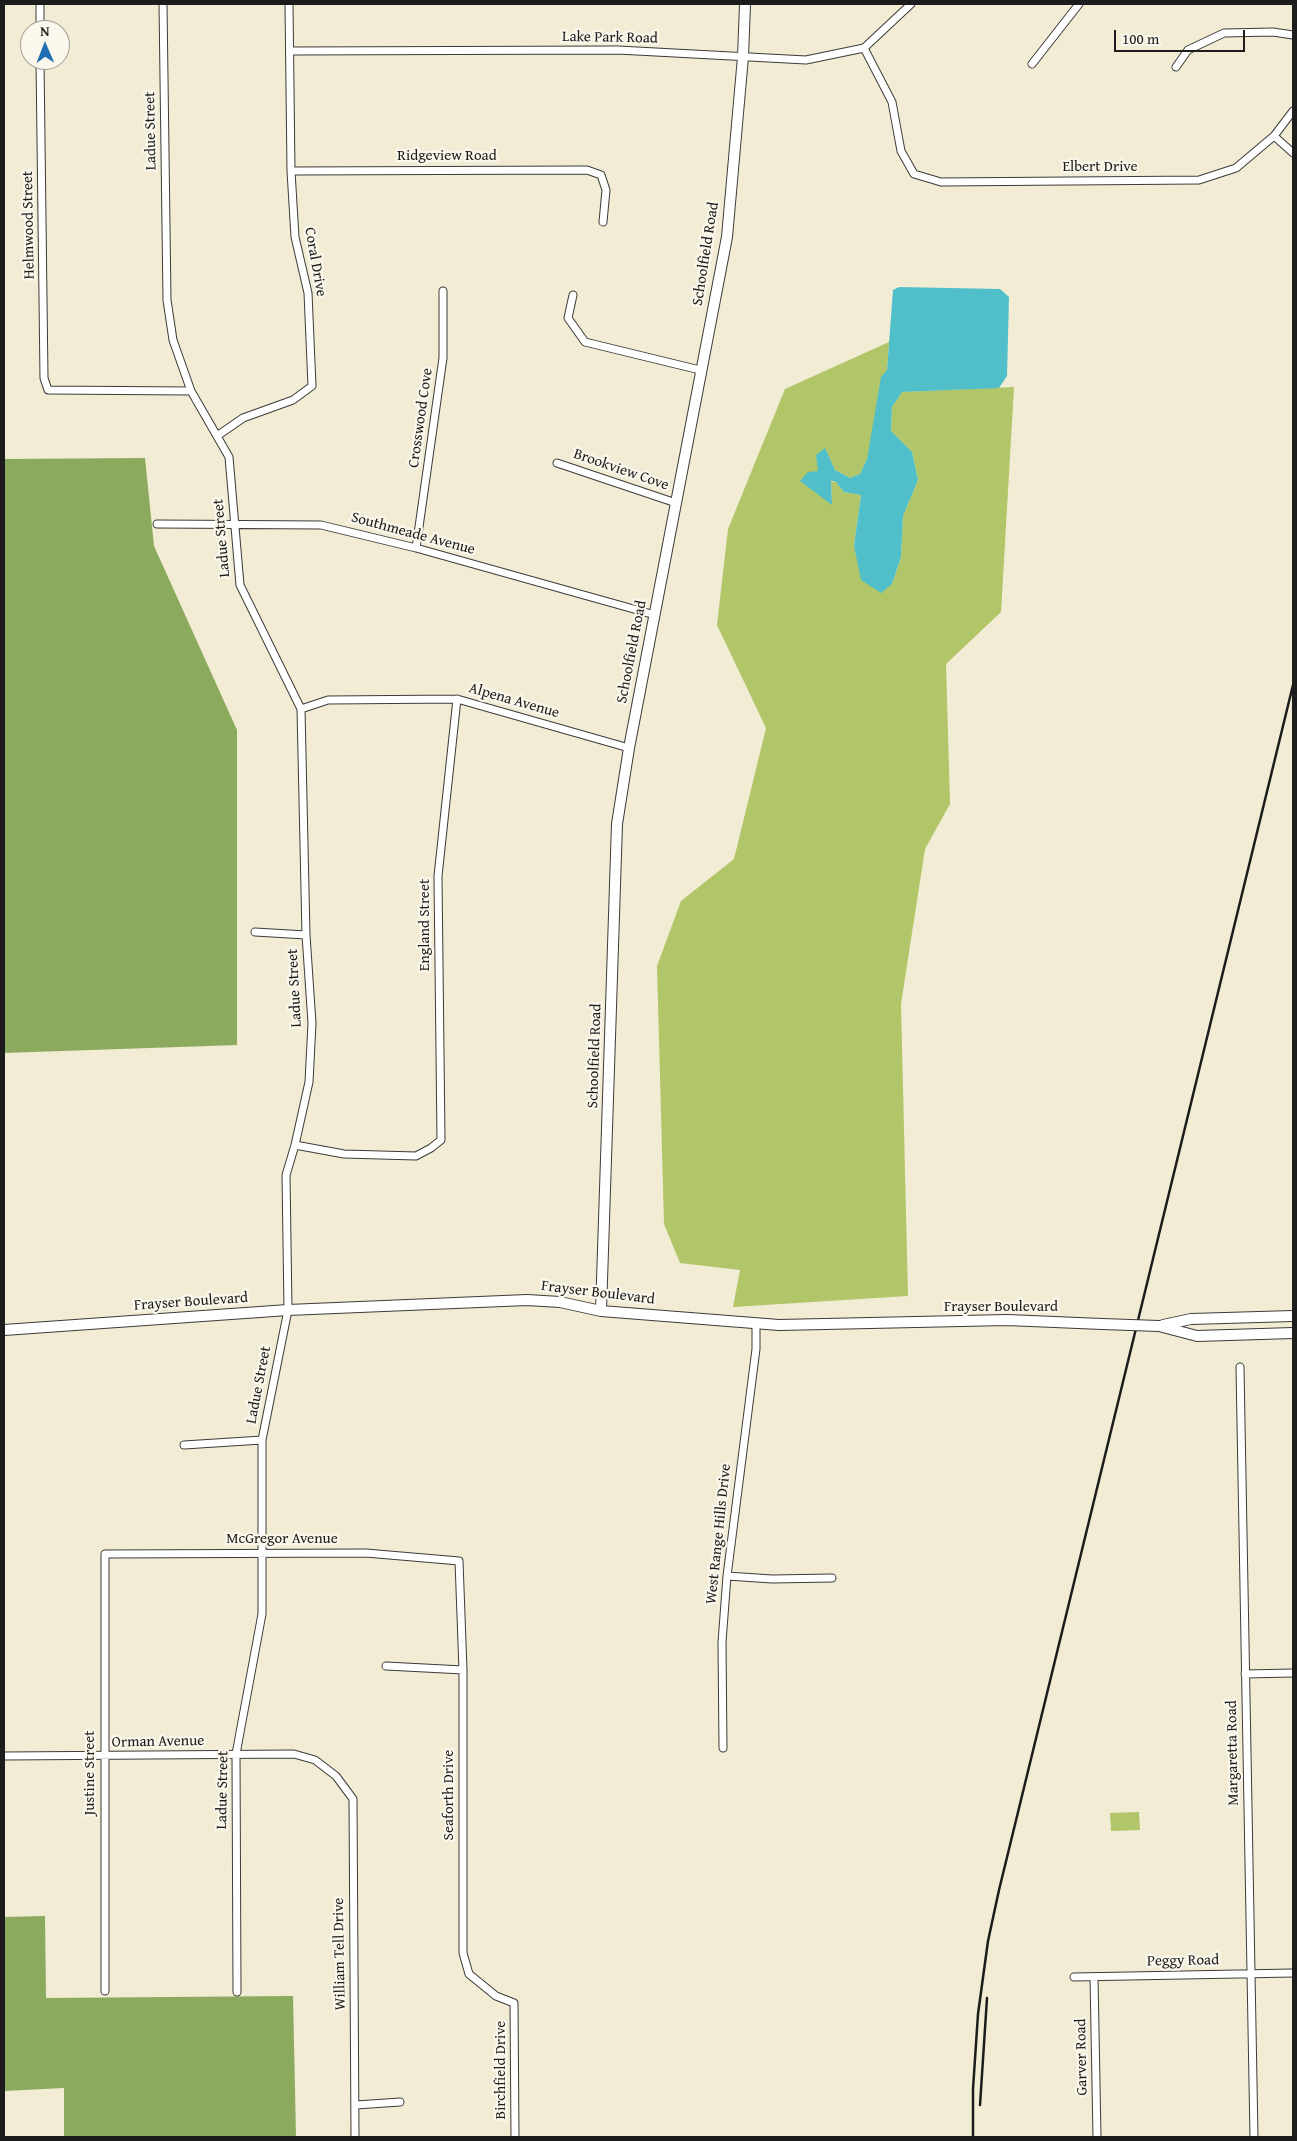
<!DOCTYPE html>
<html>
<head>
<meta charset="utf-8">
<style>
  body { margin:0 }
  #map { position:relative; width:1297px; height:2141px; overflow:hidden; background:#f2ecd5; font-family:"Gentium Book Plus",serif }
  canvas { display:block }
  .frame { position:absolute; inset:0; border:5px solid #1c1c1c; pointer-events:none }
  .north { position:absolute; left:20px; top:20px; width:50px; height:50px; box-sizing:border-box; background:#fbf7ec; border:1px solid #a29f99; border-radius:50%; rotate:359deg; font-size:14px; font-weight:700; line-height:20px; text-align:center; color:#1c1c1c }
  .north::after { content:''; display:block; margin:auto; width:18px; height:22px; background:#1f6fb2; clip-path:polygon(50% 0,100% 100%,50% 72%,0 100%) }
  .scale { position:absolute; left:1114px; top:30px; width:131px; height:22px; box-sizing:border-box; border:2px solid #1c1c1c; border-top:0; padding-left:6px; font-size:15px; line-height:18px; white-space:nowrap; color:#1c1c1c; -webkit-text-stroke:4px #fbf7ec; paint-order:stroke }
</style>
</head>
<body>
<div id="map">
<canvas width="1297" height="2141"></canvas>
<div class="frame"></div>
<div class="north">N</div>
<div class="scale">100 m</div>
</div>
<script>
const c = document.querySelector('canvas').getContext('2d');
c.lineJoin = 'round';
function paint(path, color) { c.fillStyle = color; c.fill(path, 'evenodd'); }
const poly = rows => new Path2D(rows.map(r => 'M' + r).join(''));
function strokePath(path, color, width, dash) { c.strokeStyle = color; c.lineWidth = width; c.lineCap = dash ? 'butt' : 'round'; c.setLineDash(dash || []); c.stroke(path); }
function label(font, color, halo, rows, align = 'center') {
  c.font = font + ' "Gentium Book Plus",serif'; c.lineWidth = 4.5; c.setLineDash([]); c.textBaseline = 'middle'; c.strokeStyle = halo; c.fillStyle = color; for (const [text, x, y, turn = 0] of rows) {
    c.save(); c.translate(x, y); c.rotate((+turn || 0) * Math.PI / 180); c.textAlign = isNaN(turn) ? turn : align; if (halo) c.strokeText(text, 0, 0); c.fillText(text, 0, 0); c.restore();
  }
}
paint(poly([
  [889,342,887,370,867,459,860,474,850,478,835,470,825,449,832,504,831,482,835,481,844,492,861,495,854,546,892,584,901,557,903,516,918,480,912,452,891,431,892,407,901,392,1014,387,1001,612,946,664,950,804,925,849,901,1004,908,1296,733,1307,740,1270,680,1263,664,1224,657,966,681,901,734,859,766,728,717,625,728,529,785,389],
  [1139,1812,1140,1830,1111,1831,1110,1813]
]), '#b1c569');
paint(poly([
  [145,458,154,546,237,730,237,1045,4,1053,4,459],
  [45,1916,46,1998,293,1996,296,2137,64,2137,64,2088,4,2091,4,1917]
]), '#8caa5d');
paint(poly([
  [899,287,1000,289,1009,297,1007,376,999,388,902,392,892,407,891,431,912,452,918,480,903,516,901,557,892,584,881,593,861,580,854,546,861,495,844,492,835,481,831,481,832,505,800,481,808,472,818,471,816,455,825,448,835,470,850,478,860,474,867,459,881,377,887,370,893,290]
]), '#51bfc9');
const street = poly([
  [40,4,40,30],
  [163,4,167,300,173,340,191,391,229,457,240,585,301,709,306,935,312,1023,309,1082,295,1145,286,1175,288,1310,262,1440,262,1614,236,1754,237,1992],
  [864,48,892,102,901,151,914,174,941,182,1199,180,1236,168,1274,136,1293,111],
  [290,51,618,50,806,60,864,48,911,4],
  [40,60,44,378,48,390,191,391],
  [1032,64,1079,4],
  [1176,67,1188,50,1224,33,1273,32,1293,35],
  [1274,136,1293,153],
  [291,171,587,170,601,175,606,190,603,222],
  [573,295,568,318,585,342,700,370],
  [217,436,243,418,293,400,312,386,308,293,295,237,291,171,289,4],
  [557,463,676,503],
  [157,524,321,525,416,548,655,615],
  [416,548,443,358,443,291],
  [301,709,328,700,457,699,629,748],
  [255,932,306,935],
  [295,1145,344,1154,416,1156,431,1148,441,1140,438,876,457,699],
  [1240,1367,1254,2137],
  [184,1445,262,1440],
  [727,1576,772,1579,832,1578],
  [386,1666,463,1670],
  [1245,1674,1293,1673],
  [723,1748,722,1642,727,1576,756,1349,756,1323],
  [4,1756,294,1754,315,1760,336,1776,353,1799,355,2137],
  [1074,1977,1293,1973],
  [1094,1977,1097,2137],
  [105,1991,105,1554,366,1553,459,1561,463,1670,463,1953,469,1974,496,1996,514,2003,515,2137],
  [356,2105,400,2102]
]);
const secondary = poly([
  [601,1311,617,824,629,748,727,237,743,57,745,4],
  [1163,1325,1191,1319,1293,1316],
  [1159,1326,1197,1336,1293,1333],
  [4,1330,288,1310,527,1300,560,1302,601,1311,779,1325,1007,1320,1102,1324]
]);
strokePath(street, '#3c3b38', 9);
strokePath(secondary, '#3c3b38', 12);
strokePath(street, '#fff', 7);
strokePath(secondary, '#fff', 10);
strokePath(poly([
  [980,2105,987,1998],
  [973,2137,973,2089,978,2014,988,1941,999,1890,1293,685]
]), '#1c1c1c', 2.5);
const secondaryBridge = poly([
  [1102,1324,1159,1326]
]);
strokePath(secondaryBridge, '#3c3b38', 12, []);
strokePath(secondaryBridge, '#fff', 10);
label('15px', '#1c1c1c', '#fbf7ec', [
  ["Lake Park Road",610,38,1],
  ["Ladue Street",151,131,-91],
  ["Ridgeview Road",447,156],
  ["Elbert Drive",1100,167],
  ["Helmwood Street",29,225,-91],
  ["Schoolfield Road",706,254,-81],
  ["Coral Drive",315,262,80],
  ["Crosswood Cove",421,418,-82],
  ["Brookview Cove",621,470,19],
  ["Southmeade Avenue",413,534,15],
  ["Ladue Street",222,538,-95],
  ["Schoolfield Road",632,652,-79],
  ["Alpena Avenue",514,701,16],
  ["England Street",425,925,-90],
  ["Ladue Street",295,988,-93],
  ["Schoolfield Road",595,1056,-88],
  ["Frayser Boulevard",598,1293,7],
  ["Frayser Boulevard",191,1302,-4],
  ["Frayser Boulevard",1001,1307],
  ["Ladue Street",259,1385,-79],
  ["West Range Hills Drive",719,1534,-84],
  ["McGregor Avenue",282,1539],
  ["Orman Avenue",158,1742,-1],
  ["Margaretta Road",1233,1753,-91],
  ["Justine Street",90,1773,-90],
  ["Ladue Street",223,1790,-89],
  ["Seaforth Drive",449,1795,-90],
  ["William Tell Drive",340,1954,-91],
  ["Peggy Road",1183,1961,-1],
  ["Garver Road",1082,2057,-91],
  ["Birchfield Drive",501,2070,-90]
]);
</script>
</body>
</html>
